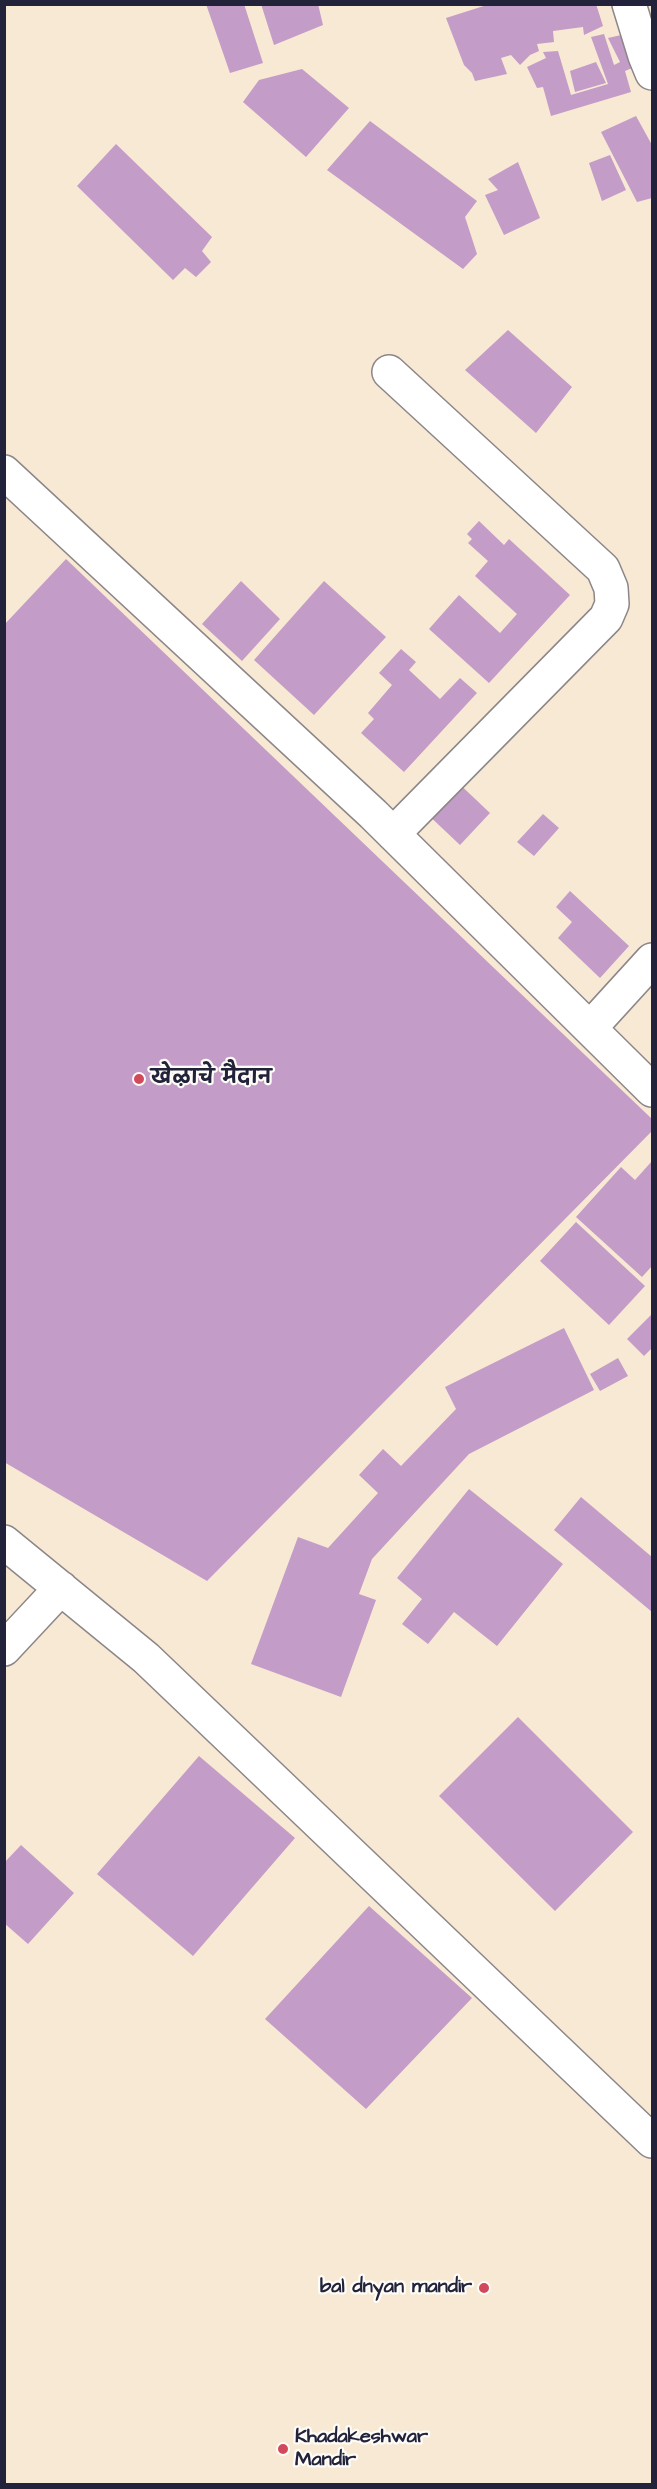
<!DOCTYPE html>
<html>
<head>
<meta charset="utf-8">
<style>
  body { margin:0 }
  #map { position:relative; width:657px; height:2489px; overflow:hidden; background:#f7e9d4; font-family:"Architects Daughter",sans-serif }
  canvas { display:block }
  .frame { position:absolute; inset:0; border:6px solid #22223b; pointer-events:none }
</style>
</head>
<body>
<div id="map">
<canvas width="657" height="2489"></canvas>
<div class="frame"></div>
</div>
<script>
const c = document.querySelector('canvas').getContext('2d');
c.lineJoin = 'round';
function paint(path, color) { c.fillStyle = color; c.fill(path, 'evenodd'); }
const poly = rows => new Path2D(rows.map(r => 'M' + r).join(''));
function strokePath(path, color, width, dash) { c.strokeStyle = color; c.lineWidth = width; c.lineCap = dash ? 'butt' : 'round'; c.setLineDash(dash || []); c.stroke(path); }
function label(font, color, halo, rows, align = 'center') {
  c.font = font + ' "Architects Daughter","Playpen Sans Deva",sans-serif'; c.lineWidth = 4.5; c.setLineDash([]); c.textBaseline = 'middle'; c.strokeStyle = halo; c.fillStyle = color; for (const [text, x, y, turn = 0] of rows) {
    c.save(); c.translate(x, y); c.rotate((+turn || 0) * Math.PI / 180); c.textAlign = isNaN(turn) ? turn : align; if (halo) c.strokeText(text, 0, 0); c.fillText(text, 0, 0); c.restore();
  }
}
paint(poly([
  [206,4,244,4,263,63,230,73],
  [261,4,318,4,323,25,274,45],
  [490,4,596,4,603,26,584,35,583,27,553,31,554,42,537,44,539,51,530,55,520,65,511,55,501,58,507,74,475,81,472,73,464,65,446,18],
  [630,33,637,66,625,71,631,92,551,116,543,87,537,88,527,67,546,58,543,52,558,51,571,95,608,84,591,37,604,34,614,65,620,62,608,38],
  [596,62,606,83,575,92,570,71],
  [302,69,349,108,306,157,243,102,259,80],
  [636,116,652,145,652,198,637,202,601,132],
  [370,121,477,201,465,217,477,254,463,269,327,170],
  [116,144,212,237,202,251,211,262,196,277,185,268,173,280,77,186],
  [610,155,626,190,602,201,589,163],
  [518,162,540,218,504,235,485,195,498,190,488,179],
  [508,330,572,387,536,433,465,370],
  [479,521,504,545,509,539,570,595,489,683,429,629,459,595,500,633,517,614,475,576,488,561,468,543,472,539,467,534],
  [66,559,652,1119,652,1131,207,1581,4,1462,4,625],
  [241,581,280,619,242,661,202,624],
  [324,581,386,637,314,715,254,660],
  [401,649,416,662,409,670,440,699,460,678,477,693,404,772,361,733,374,719,368,713,392,685,379,673],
  [453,778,490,813,460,845,423,810],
  [543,814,559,828,534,856,517,842],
  [570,891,629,946,600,978,558,938,572,922,556,907],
  [652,1161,652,1266,642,1277,576,1217,621,1167,635,1180],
  [576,1222,645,1286,609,1325,540,1261],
  [652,1314,652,1348,644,1356,627,1339],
  [564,1328,594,1390,469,1454,372,1559,359,1594,376,1600,341,1697,251,1664,298,1537,328,1548,378,1493,359,1475,383,1449,401,1466,456,1409,445,1387],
  [618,1358,628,1376,600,1391,590,1374],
  [469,1489,563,1564,497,1646,454,1612,428,1644,402,1624,422,1599,397,1578],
  [581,1497,652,1557,652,1612,554,1530],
  [518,1717,633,1832,555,1911,439,1796],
  [199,1756,295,1838,193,1956,97,1874],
  [21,1845,74,1893,28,1944,4,1923,4,1863],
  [369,1906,472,1998,366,2109,265,2019]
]), '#c39cc7');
const street = poly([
  [629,4,645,56,652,73],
  [389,372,603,569,611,588,612,604,606,618,393,834],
  [4,472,373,814,652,1090],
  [590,1028,652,960],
  [4,1542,146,1658,652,2141],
  [4,1649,61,1588]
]);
strokePath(street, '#8c8688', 36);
strokePath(street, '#fff', 33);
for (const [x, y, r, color] of [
  [139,1079,6,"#d1495b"],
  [484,2288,6,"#d1495b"],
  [283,2449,6,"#d1495b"]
]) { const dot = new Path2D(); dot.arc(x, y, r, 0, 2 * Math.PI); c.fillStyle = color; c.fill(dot); strokePath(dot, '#fdfcf7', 2); }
label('bold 20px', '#22223b', '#fdfcf7', [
  ["खेऴाचे मैदान",151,1079],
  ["bal dnyan mandir",472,2288,"right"],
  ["Khadakeshwar",295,2438],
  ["Mandir",295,2461]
], 'left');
</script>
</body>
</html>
